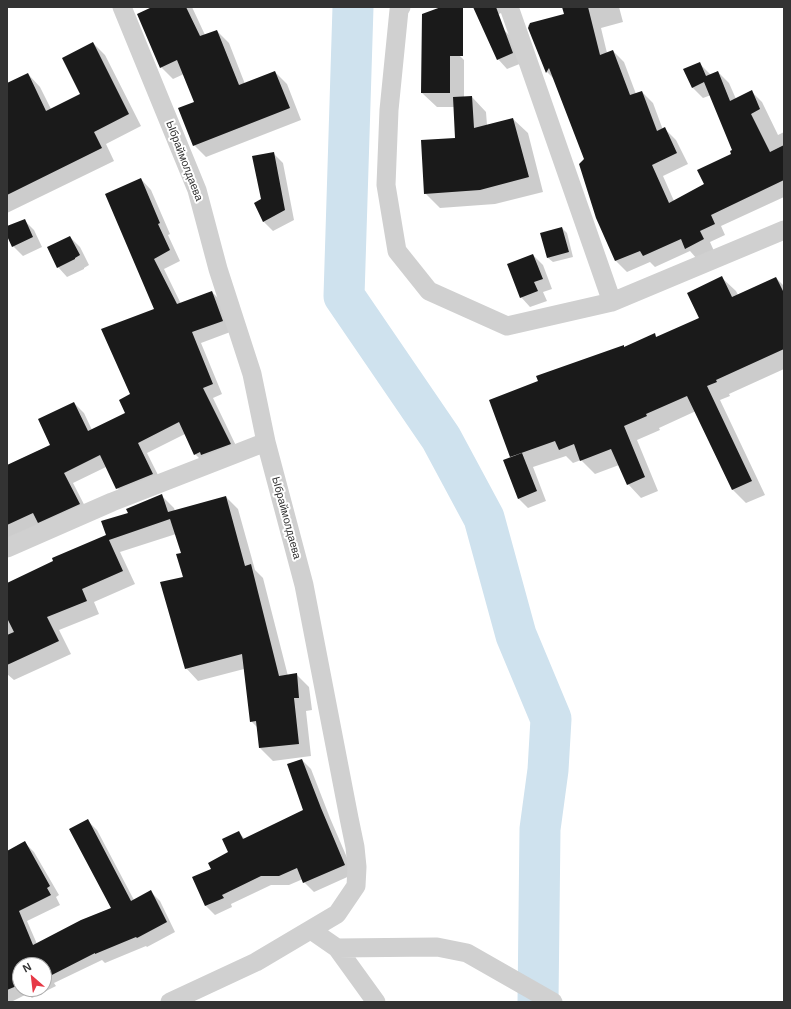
<!DOCTYPE html>
<html>
<head>
<meta charset="utf-8">
<style>
  body { margin:0 }
  #map { position:relative; width:791px; height:1009px; overflow:hidden; background:#fff; font-family:Helvetica,sans-serif }
  canvas { display:block }
  .frame { position:absolute; inset:0; border:8px solid #333; pointer-events:none }
  .north { position:absolute; left:12px; top:957px; width:40px; height:40px; box-sizing:border-box; background:#fff; border:1px solid #adadad; border-radius:50%; rotate:332deg; font-size:11px; font-weight:700; line-height:16px; text-align:center; color:#333 }
  .north::after { content:''; display:block; margin:auto; width:14px; height:18px; background:#e63946; clip-path:polygon(50% 0,100% 100%,50% 72%,0 100%) }
</style>
</head>
<body>
<div id="map">
<canvas width="791" height="1009"></canvas>
<div class="frame"></div>
<div class="north">N</div>
</div>
<script>
const c = document.querySelector('canvas').getContext('2d');
c.lineJoin = 'round';
function paint(path, color) { c.fillStyle = color; c.fill(path, 'evenodd'); }
const poly = rows => new Path2D(rows.map(r => 'M' + r).join(''));
function strokePath(path, color, width, dash) { c.strokeStyle = color; c.lineWidth = width; c.lineCap = dash ? 'butt' : 'round'; c.setLineDash(dash || []); c.stroke(path); }
function label(font, color, halo, rows, align = 'center') {
  c.font = font + ' Helvetica,sans-serif'; c.lineWidth = 4; c.setLineDash([]); c.textBaseline = 'middle'; c.strokeStyle = halo; c.fillStyle = color; for (const [text, x, y, turn = 0] of rows) {
    c.save(); c.translate(x, y); c.rotate((+turn || 0) * Math.PI / 180); c.textAlign = isNaN(turn) ? turn : align; if (halo) c.strokeText(text, 0, 0); c.fillText(text, 0, 0); c.restore();
  }
}
paint(poly([
  [154,7,192,7,205,35,217,31,229,43,245,84,275,72,287,84,301,120,206,157,194,145,196,103,184,74,173,79,161,67],
  [477,7,517,7,488,18],
  [563,7,619,7,623,22,601,28,607,53,613,51,624,62,636,94,642,92,653,103,663,130,665,129,676,140,688,164,663,176,674,201,705,184,733,154,733,150,711,95,703,98,692,87,699,63,711,75,718,72,729,83,736,99,751,91,762,102,778,135,784,132,784,197,721,226,725,235,710,242,714,251,697,259,690,251,655,267,650,262,627,272,616,261,585,159,555,80,547,72,528,25,565,15],
  [505,31,515,41,522,63,507,69,498,59,487,36],
  [93,43,105,55,141,126,106,144,114,161,7,213,7,84,28,74,40,87,51,109,82,94],
  [450,46,464,60,464,98,472,97,486,112,487,125,513,119,528,133,543,192,495,204,440,208,425,193,456,139,454,107,437,107,422,93],
  [273,153,283,163,294,220,273,231,263,221,262,200],
  [141,179,151,190,170,234,168,235,180,261,164,269,181,304,212,292,222,302,233,331,201,343,222,394,213,398,240,454,205,464,195,454,185,434,147,453,163,485,127,498,117,488,106,467,73,483,89,514,7,539,7,462,8,465,51,445,74,403,84,413,92,430,127,413,155,310],
  [24,220,34,230,42,247,23,256,13,246,7,233,7,228],
  [562,228,567,233,573,257,553,262,548,258],
  [70,237,80,247,89,265,84,268,84,269,67,277,58,267],
  [533,255,543,265,552,289,543,292,547,301,530,307,521,297],
  [722,278,736,291,738,295,776,278,784,286,784,369,729,394,730,396,720,400,765,495,746,503,733,490,696,411,659,428,660,430,637,440,658,491,641,498,628,484,619,465,595,474,581,460,573,463,566,456,533,467,546,501,528,508,518,498,512,458,511,456,539,382,654,335,657,338,700,318],
  [162,496,174,508,175,511,226,497,238,509,255,570,263,578,288,676,296,674,309,687,312,710,306,711,311,756,273,761,260,748,258,728,251,721,244,669,198,681,186,668,182,554,176,534,120,552,135,584,94,602,99,614,59,630,71,654,14,680,7,674,7,584,108,535,129,513],
  [302,760,311,769,330,818,354,874,314,892,304,882,303,879,289,885,271,885,231,904,232,907,215,915,206,906,193,878,212,869,230,853,238,832,245,839,304,810],
  [88,821,97,830,134,900,151,892,160,901,175,932,147,947,146,946,105,963,102,960,54,983,56,986,32,998,27,994,11,1002,7,1002,7,853,25,843,34,852,59,895,56,897,60,905,27,921,37,944,112,908],
  [20,965,44,965,44,989,20,989]
]), '#0003');
strokePath(poly([
  [353,7,344,296,441,438,484,518,516,635,551,719,548,770,540,829,538,1002]
]), '#cfe2ee', 41);
paint(poly([
  [152,7,186,7,200,36,217,30,239,85,275,71,290,108,193,146,178,108,194,102,177,60,160,68,137,14],
  [441,7,463,7,463,56,450,56,450,93,421,93,422,14],
  [473,7,496,7,513,53,497,60],
  [562,7,588,7,600,55,613,50,630,95,642,91,657,131,665,127,677,153,652,165,669,203,704,184,697,170,731,154,730,151,732,150,704,82,692,88,683,69,700,62,706,76,718,71,730,101,752,90,760,109,751,114,770,152,784,145,784,180,711,215,715,224,700,231,704,239,685,249,681,239,643,256,640,251,615,261,596,218,579,164,584,159,549,68,546,73,528,28,530,23,564,14],
  [93,42,129,114,94,132,102,148,7,195,7,83,28,73,46,111,80,94,62,58],
  [472,96,474,128,513,118,529,177,480,190,424,194,421,140,455,138,453,97],
  [274,152,285,210,263,222,254,203,261,199,252,156],
  [141,178,160,223,158,224,170,250,154,259,177,304,212,291,223,321,192,332,213,384,203,388,231,444,201,455,200,452,194,455,179,422,138,443,153,474,116,489,100,455,64,473,80,504,38,523,33,513,7,525,7,465,50,445,38,419,74,402,88,431,125,413,119,400,130,394,101,329,154,309,105,194],
  [25,219,33,237,12,247,7,236,7,226],
  [562,227,569,252,547,258,540,233],
  [70,236,80,255,75,258,75,259,57,268,47,247],
  [533,254,543,279,534,282,538,291,520,298,507,264],
  [722,276,732,297,776,277,784,293,784,349,716,380,717,382,707,386,752,481,732,490,687,396,646,414,647,416,624,426,645,477,627,485,611,449,580,461,574,444,559,450,555,441,510,457,489,400,538,381,536,376,624,345,624,347,655,333,656,337,699,318,687,293],
  [522,453,537,491,518,499,503,460],
  [162,494,168,512,226,496,245,566,251,564,279,676,297,673,299,698,294,698,299,744,259,748,256,721,250,722,242,654,185,669,160,582,183,577,176,554,181,553,170,519,109,540,123,571,82,589,87,601,47,617,59,641,7,665,7,635,14,632,7,618,7,583,53,561,52,558,106,535,101,521,128,513,126,509],
  [302,759,321,808,345,865,303,883,297,868,279,876,261,876,222,895,224,898,205,906,192,877,211,869,208,863,228,852,222,839,239,831,243,839,303,810,287,764],
  [88,819,131,901,151,890,167,922,137,938,136,937,95,954,95,953,44,979,44,965,20,965,20,987,19,985,7,990,7,851,25,841,50,886,47,888,51,895,19,911,33,945,81,920,111,908,69,829]
]), '#1a1a1a');
strokePath(poly([
  [122,7,197,190,218,269,252,374,266,442,304,585,349,818,355,847,357,867,356,886,337,914,256,962,170,1002],
  [401,7,399,10,389,110,386,185,397,251,429,291,507,326,612,302],
  [509,7,612,302,784,230],
  [7,548,112,502,266,442],
  [311,930,337,948,376,1002],
  [337,948,437,947,467,953,553,1002]
]), '#d0d0d0', 19);
label('11px', '#333', '#fff', [
  ["Ыбраймолдаева",184,161,69],
  ["Ыбраймолдаева",286,518,75]
]);
</script>
</body>
</html>
